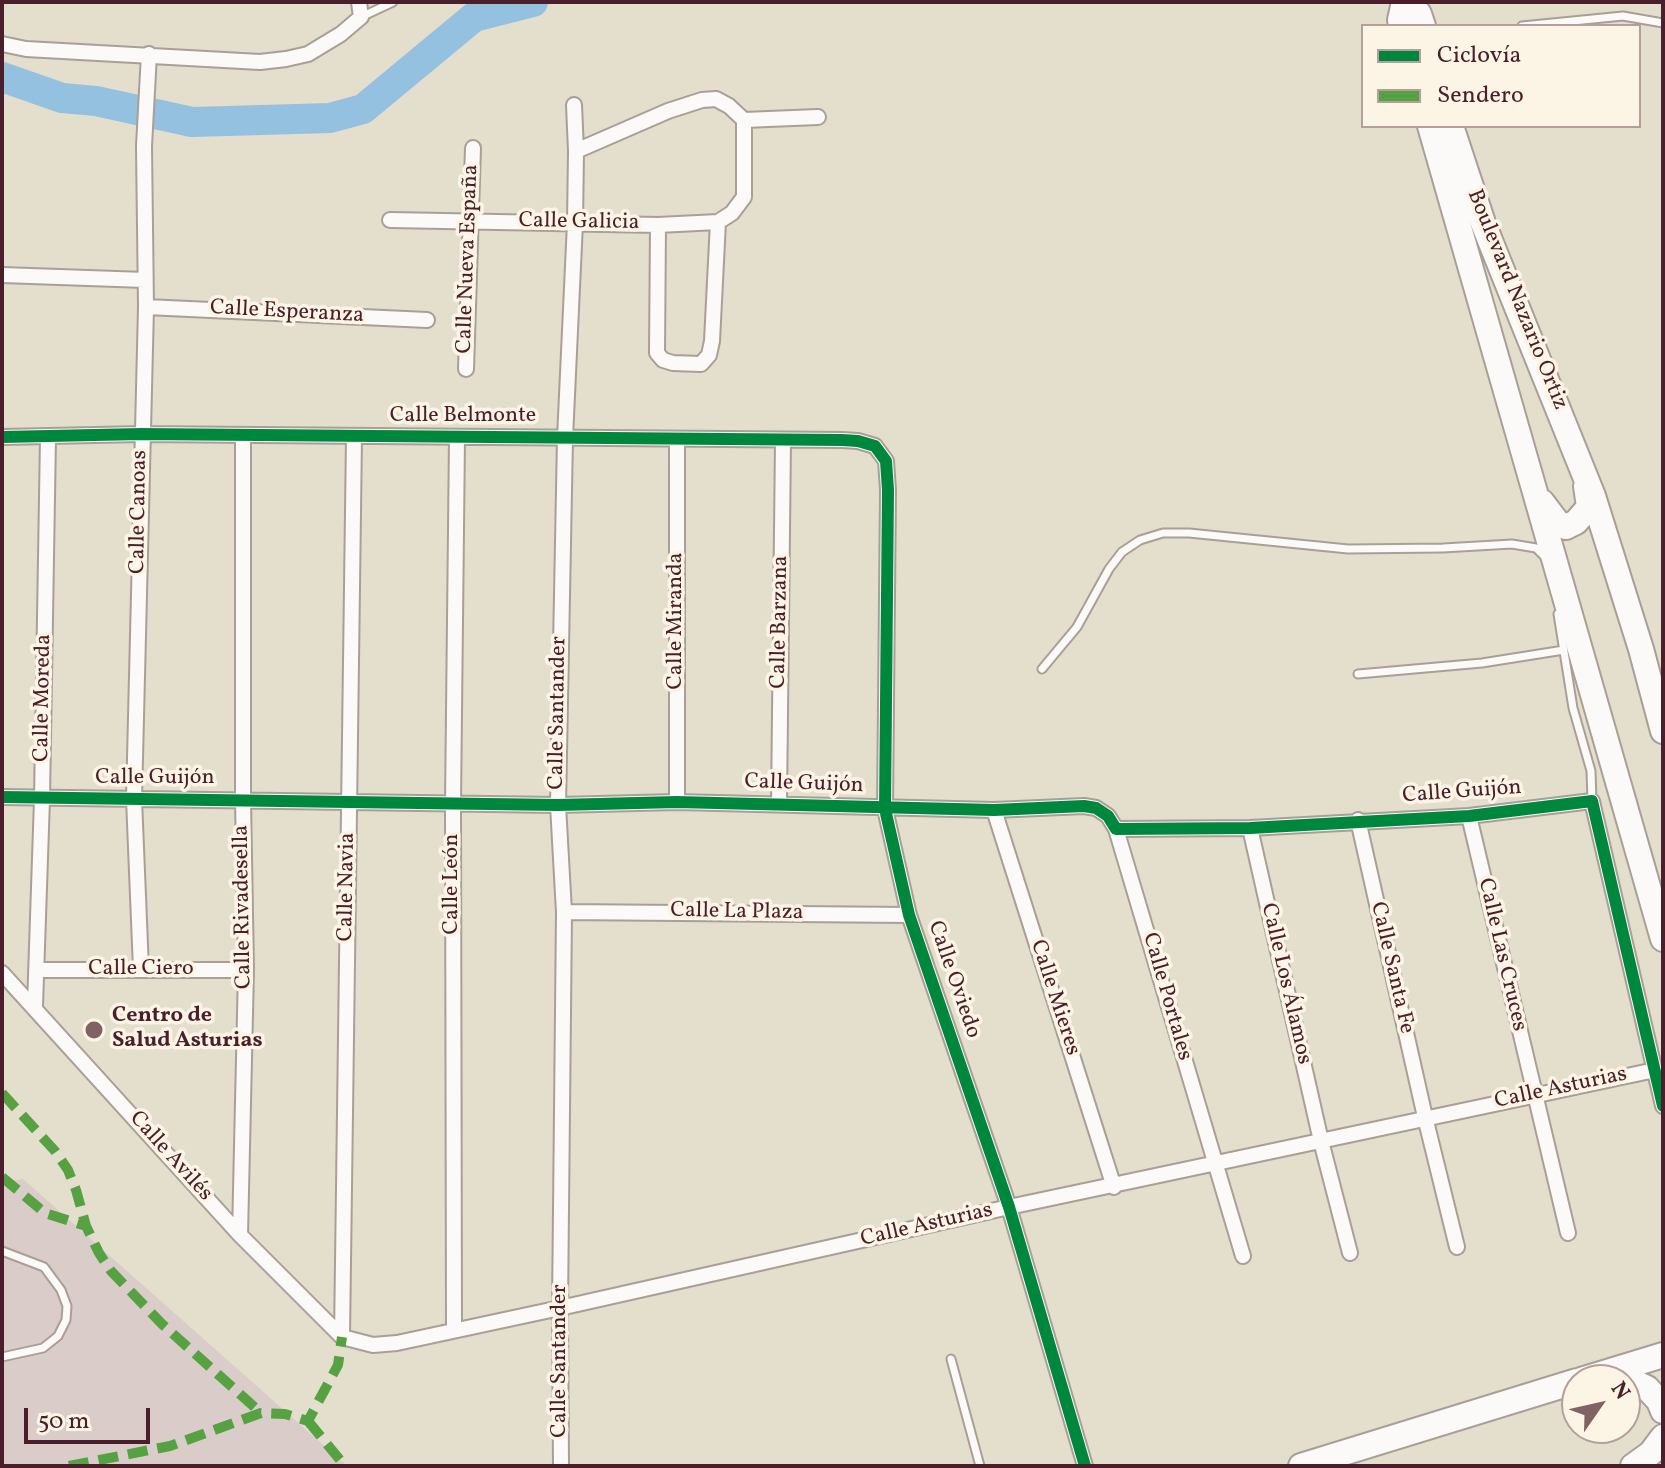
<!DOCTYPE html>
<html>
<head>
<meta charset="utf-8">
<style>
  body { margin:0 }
  #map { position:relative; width:1665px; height:1468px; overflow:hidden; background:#e4decd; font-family:Vollkorn,serif }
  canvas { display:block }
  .frame { position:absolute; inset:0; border:4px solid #4a1f2b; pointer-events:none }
  .legend { position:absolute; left:1361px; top:24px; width:280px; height:104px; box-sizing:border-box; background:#fcf5e5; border:2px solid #b59f9b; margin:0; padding:10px 14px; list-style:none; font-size:24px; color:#4a1f2b }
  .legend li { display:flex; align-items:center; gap:16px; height:40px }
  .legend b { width:40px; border:2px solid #b59f9b }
  .north { position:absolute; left:1561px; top:1364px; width:80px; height:80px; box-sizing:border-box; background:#fcf5e5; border:2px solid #b59f9b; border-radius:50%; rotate:56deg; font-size:22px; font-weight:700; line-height:32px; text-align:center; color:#4a1f2b }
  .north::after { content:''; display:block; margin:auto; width:28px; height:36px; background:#806264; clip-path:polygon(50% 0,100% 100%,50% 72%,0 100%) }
  .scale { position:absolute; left:24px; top:1408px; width:126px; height:36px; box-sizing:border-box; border:4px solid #4a1f2b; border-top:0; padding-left:10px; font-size:24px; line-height:28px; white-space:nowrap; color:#4a1f2b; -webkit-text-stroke:6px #fcf5e5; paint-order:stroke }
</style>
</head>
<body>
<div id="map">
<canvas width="1665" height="1468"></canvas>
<div class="frame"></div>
<ul class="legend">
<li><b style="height:10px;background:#00873e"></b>Ciclovía</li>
<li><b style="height:10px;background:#56a243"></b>Sendero</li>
</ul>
<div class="north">N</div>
<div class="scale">50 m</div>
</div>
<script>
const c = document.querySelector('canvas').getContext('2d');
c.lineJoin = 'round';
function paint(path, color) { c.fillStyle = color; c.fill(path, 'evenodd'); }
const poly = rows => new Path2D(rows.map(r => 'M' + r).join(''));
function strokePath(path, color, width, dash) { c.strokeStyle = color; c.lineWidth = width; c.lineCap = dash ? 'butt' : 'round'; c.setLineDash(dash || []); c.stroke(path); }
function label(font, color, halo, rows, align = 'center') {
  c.font = font + ' Vollkorn,serif'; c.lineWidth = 7; c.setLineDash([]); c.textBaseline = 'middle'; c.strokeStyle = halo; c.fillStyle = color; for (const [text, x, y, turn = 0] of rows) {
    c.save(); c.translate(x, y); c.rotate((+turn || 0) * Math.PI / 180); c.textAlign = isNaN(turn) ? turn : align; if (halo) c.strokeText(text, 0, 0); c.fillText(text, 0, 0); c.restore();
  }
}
paint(poly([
  [23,1179,347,1466,2,1466,2,1182]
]), '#daccc9');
strokePath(poly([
  [2,77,62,98,96,101,192,122,330,118,363,109,474,17,533,2]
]), '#94c1df', 30);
const lane = poly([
  [361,17,393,2],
  [1522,26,1623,16,1663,23],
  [1558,614,1573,708,1591,771,1592,801],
  [1042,669,1077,627,1109,569,1122,552,1140,540,1163,533,1189,533,1348,549,1443,548,1512,544,1536,548,1544,556],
  [1358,674,1482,663,1564,650],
  [2,1251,44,1267,61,1290,67,1306,66,1320,58,1336,43,1348,2,1357],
  [951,1359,980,1466]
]);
const street = poly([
  [2,44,26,49,260,62,286,59,308,54,341,34,361,17,359,2],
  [576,151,668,111,702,100,716,99,729,106,744,120,818,117],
  [390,220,658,225,718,222,732,213,744,197,744,120],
  [658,225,657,353,663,360,673,363,701,364,709,355,712,341,718,222],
  [2,275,145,280],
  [146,307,427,320],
  [466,369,473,148],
  [2,437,141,434,842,440,858,441,875,446,886,461,888,490,885,809,909,915,1009,1207,1085,1466],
  [2,797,558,805,677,802,994,810,1084,806,1096,808,1108,816,1116,829,1250,828,1469,816,1592,801,1663,1106],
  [677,802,677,440],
  [779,804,783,440],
  [994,810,1114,1187],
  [1469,816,1568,1233],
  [1358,820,1425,1117,1457,1247],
  [1250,828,1321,1141,1350,1253],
  [1116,829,1243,1256],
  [564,912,909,915],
  [141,969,134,799,146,307,144,146,149,54],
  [36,970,246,970],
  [2,973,240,1235,342,1337,373,1345,397,1343,560,1308,1009,1207,1655,1070],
  [35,1006,42,799,48,437],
  [240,1235,246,970,243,799,243,436],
  [454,1330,453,803,457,438],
  [342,1337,354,437],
  [561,1466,560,1308,564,912,558,805,565,438,575,223,576,151,574,105]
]);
const primary = poly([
  [1410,2,1419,14,1423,26],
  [1402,26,1400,20,1404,2],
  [1430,126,1663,939],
  [1451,126,1483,223,1593,496,1641,649,1663,731],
  [1542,502,1558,523,1566,527,1576,522,1589,507,1586,486],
  [1608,1377,1626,1378,1647,1388,1659,1401,1663,1411],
  [1581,1380,1663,1355],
  [1301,1466,1577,1381],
  [1633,1466,1651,1453,1663,1437]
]);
strokePath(lane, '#a99f97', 11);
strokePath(street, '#a99f97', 18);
strokePath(primary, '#a99f97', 28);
strokePath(lane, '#fbfaf8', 7);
strokePath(street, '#fbfaf8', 14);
strokePath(primary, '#fbfaf8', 24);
strokePath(poly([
  [2,1093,55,1151,68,1170,76,1190,86,1226,99,1253,111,1271,162,1324,261,1413],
  [2,1177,45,1213,86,1226],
  [308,1421,345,1466],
  [69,1466,170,1446,261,1413,285,1414,308,1421,338,1365,342,1337]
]), '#56a243', 10, [20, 10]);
strokePath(poly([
  [2,437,141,434,842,440,858,441,875,446,886,461,888,490,885,809,909,915,1009,1207,1085,1466],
  [2,797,558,805,677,802,994,810,1084,806,1096,808,1108,816,1116,829,1250,828,1469,816,1592,801,1663,1106]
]), '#00873e', 12);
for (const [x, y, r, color] of [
  [94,1030,10,"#806264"]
]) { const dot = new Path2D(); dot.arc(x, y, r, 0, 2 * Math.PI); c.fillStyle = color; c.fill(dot); strokePath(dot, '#fcf5e5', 3); }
label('22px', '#4a1f2b', '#fcf5e5', [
  ["Calle Galicia",579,223,1],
  ["Calle Nueva España",469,259,-88],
  ["Boulevard Nazario Ortiz",1516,300,68],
  ["Calle Esperanza",287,313,3],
  ["Calle Belmonte",463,417],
  ["Calle Canoas",140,512,-89],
  ["Calle Miranda",677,621,-90],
  ["Calle Barzana",781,622,-89],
  ["Calle Moreda",44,698,-89],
  ["Calle Santander",559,713,-89],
  ["Calle Guijón",155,779],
  ["Calle Guijón",804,785,2],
  ["Calle Guijón",1462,793,-4],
  ["Calle León",453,884,-90],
  ["Calle Navia",348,887,-89],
  ["Calle Rivadesella",244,907,-91],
  ["Calle La Plaza",737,913,1],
  ["Calle Las Cruces",1501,955,77],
  ["Calle Santa Fe",1391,968,77],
  ["Calle Ciero",141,970],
  ["Calle Oviedo",953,980,71],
  ["Calle Los Álamos",1285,984,77],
  ["Calle Portales",1166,997,74],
  ["Calle Mieres",1054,998,72],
  ["Calle Asturias",1561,1089,-12],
  ["Calle Avilés",170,1157,48],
  ["Calle Asturias",927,1226,-13],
  ["Calle Santander",561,1361,-90]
]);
label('bold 22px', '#4a1f2b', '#fcf5e5', [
  ["Centro de",112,1017],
  ["Salud Asturias",112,1042]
], 'left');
</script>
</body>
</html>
